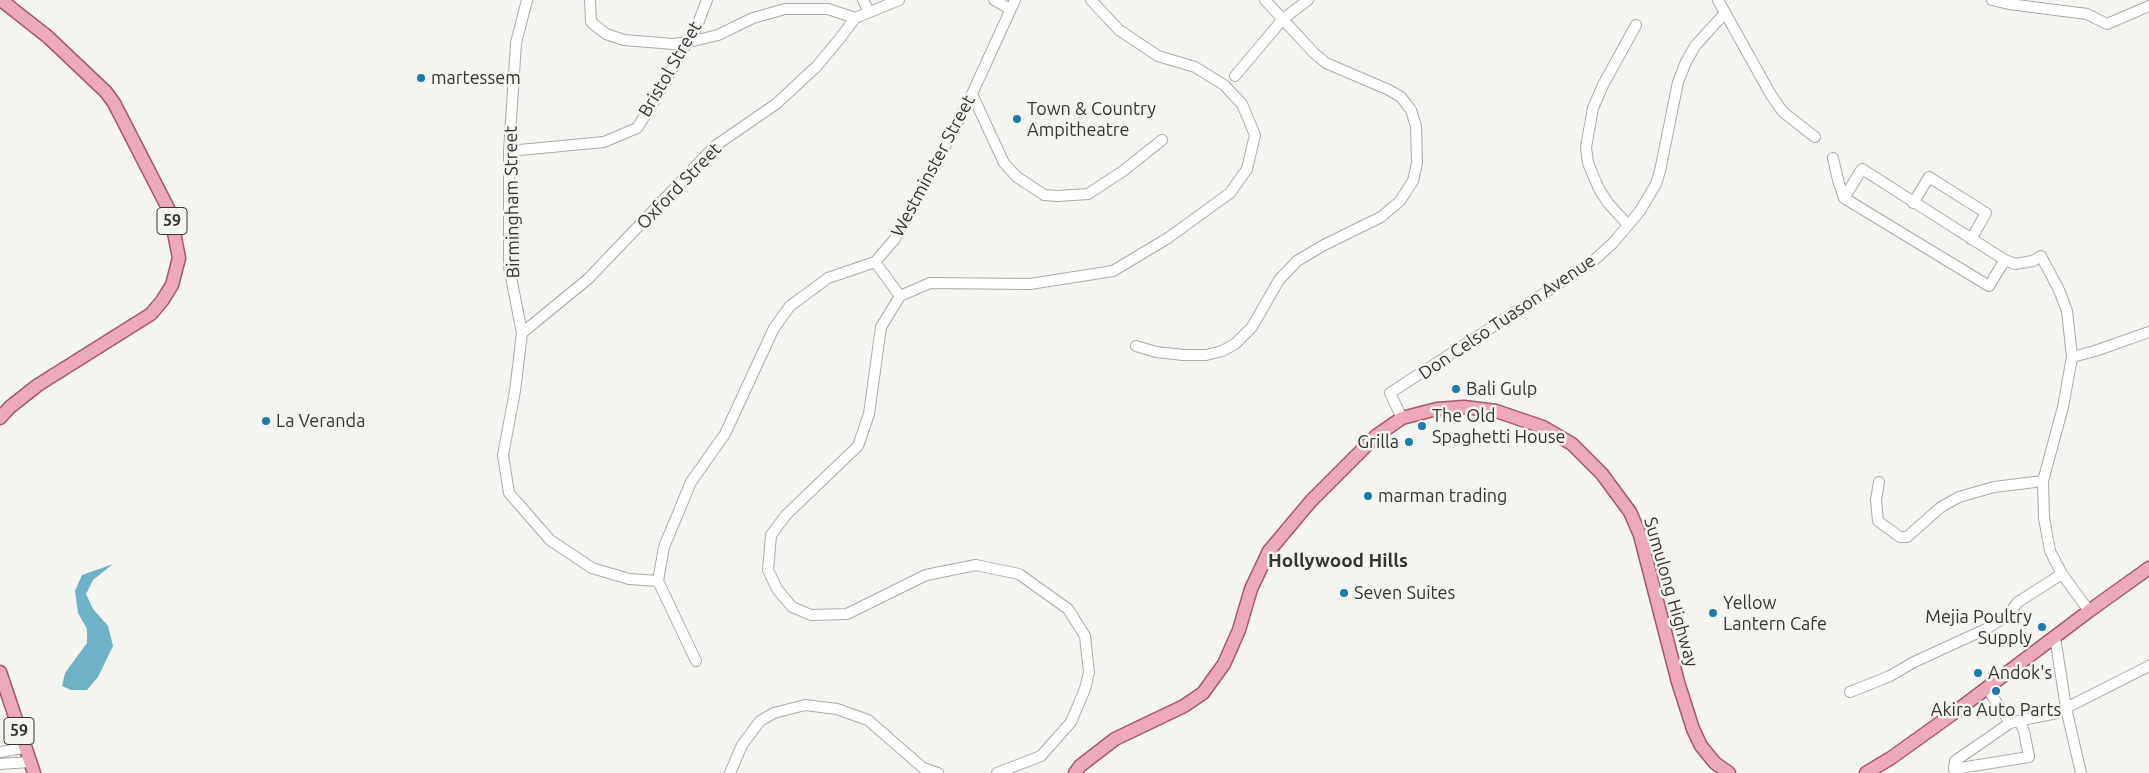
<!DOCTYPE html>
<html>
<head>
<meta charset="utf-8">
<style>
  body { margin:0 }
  canvas { display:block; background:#f4f4f1 }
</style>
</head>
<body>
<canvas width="2149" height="773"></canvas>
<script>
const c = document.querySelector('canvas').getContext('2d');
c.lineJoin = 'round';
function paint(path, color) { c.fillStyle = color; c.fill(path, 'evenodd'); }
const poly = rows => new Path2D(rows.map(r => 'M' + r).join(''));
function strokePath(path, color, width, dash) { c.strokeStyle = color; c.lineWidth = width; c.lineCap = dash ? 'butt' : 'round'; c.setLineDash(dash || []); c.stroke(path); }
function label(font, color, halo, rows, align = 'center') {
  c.font = font + ' Ubuntu,sans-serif'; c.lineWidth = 5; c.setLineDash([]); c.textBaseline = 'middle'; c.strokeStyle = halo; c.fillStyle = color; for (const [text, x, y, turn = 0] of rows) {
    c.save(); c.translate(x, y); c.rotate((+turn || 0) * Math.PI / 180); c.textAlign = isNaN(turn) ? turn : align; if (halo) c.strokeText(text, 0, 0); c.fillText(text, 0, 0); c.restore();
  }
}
paint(poly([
  [113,564,93,580,86,594,93,609,108,626,113,646,98,677,87,690,71,690,62,686,65,673,87,643,87,629,78,613,75,591,82,575]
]), '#6db2c5');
const minor = poly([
  [527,0,516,43,509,151,509,267,522,333,515,391,503,455,509,493,550,540,592,568,629,579,658,581],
  [590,0,591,22,606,34,624,40,673,44,689,42,718,35,753,18,785,9,828,9,855,18,899,0],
  [863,0,869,12],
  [994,0,1010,9],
  [1718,0,1771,95,1783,112,1815,137],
  [1992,0,2009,4,2087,14,2107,24,2149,6],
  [1235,76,1283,19,1308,0],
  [972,94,1004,163,1017,177,1044,195,1057,196,1088,194,1123,171,1162,140],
  [509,151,604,142,637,128,653,103,682,51,695,31,707,0],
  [1833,158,1838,180,1844,198,1989,286,2005,260,2015,264,2033,261,2041,256,2059,290,2067,311,2072,357,2063,407,2043,481,2044,518,2050,551,2062,574,2089,611],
  [1844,198,1862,169,2005,260],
  [1913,203,1929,177,1986,213,1971,239],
  [1628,225,1608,203,1599,189,1588,163,1586,147,1593,108,1603,85,1636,25],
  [875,262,900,296],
  [522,333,588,279,715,146,776,104,817,66,841,37,855,18],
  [1136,346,1156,352,1183,355,1206,355,1222,351,1235,344,1252,327,1279,280,1297,261,1324,245,1381,217,1400,201,1413,181,1417,163,1416,126,1411,110,1401,97,1389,90,1326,63,1314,53,1265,0],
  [2072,357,2095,351,2149,332],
  [1402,418,1390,393,1591,263,1613,243,1640,211,1656,184,1660,171,1678,82,1686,62,1695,46,1725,13],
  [1879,482,1876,500,1878,521,1900,537,1907,537,1941,507,1959,497,1994,487,2043,481],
  [2055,637,2066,708,2081,773],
  [696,661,658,581,664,547,691,482,725,434,774,328,790,306,828,278,875,262,894,240,933,170,972,94,1015,0],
  [1987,688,2010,723],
  [1850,692,1890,676,1914,662,1986,629,2008,615,2018,602,2062,574],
  [2066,708,2149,666],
  [2019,721,2024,731,2029,757,1954,769,1955,761,2010,723,2019,721,2032,718,2057,713],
  [0,752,24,748],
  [0,764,29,762],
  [730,773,742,745,760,721,774,713,805,705,837,709,868,720,923,768,938,773],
  [997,773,1041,756,1071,722,1085,689,1089,672,1085,636,1068,609,1019,574,976,565,926,575,847,614,811,615,792,607,777,589,768,570,771,535,786,515,858,446,869,414,881,327,900,296,930,283,1030,284,1113,271,1168,238,1230,193,1247,169,1255,135,1242,104,1224,85,1195,67,1158,56,1119,30,1091,0]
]);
const major = poly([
  [0,418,10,407,38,385,151,314,162,301,172,285,179,258,170,212,114,103,106,92,48,37,1,0],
  [0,672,34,773],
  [1075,773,1080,766,1115,739,1184,706,1203,693,1224,664,1239,630,1251,589,1269,551,1311,501,1376,436,1402,418,1437,409,1464,407,1496,411,1543,427,1572,444,1602,474,1630,512,1640,535,1678,682,1693,729,1701,746,1715,763,1729,773],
  [1866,773,1891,758,1951,715,2089,611,2149,568]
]);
strokePath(minor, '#acaba8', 12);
strokePath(major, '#a35a6c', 15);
strokePath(minor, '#fff', 10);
strokePath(major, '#eca9b9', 12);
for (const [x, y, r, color] of [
  [421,78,5,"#1c7ba7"],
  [1017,119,5,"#1c7ba7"],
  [1456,389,5,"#1c7ba7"],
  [266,421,5,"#1c7ba7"],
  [1422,426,5,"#1c7ba7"],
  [1409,442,5,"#1c7ba7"],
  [1368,496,5,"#1c7ba7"],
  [1344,593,5,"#1c7ba7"],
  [1713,613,5,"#1c7ba7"],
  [2042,627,5,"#1c7ba7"],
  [1978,673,5,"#1c7ba7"],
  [1996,691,5,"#1c7ba7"]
]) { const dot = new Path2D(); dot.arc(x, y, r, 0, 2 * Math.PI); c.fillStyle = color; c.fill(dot); strokePath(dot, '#f4f4f1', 2); }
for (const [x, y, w] of [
  [172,221,30],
  [19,731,30]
]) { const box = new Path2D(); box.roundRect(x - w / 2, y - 13.5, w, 27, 4); c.fillStyle = '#f4f4f1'; c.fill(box); strokePath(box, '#343433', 1); }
label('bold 16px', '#343433', null, [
  ["59",172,221],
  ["59",19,731]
]);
label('18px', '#343433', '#f4f4f1', [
  ["Bristol Street",670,69,-60],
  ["Westminster Street",933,166,-62],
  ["Oxford Street",679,186,-46],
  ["Birmingham Street",512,202,-91],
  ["Don Celso Tuason Avenue",1507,317,-34],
  ["Sumulong Highway",1671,592,74]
]);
label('18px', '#343433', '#f4f4f1', [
  ["martessem",431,78],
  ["Town & Country",1027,109],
  ["Ampitheatre",1027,130],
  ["Bali Gulp",1466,389],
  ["The Old",1432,416],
  ["Spaghetti House",1432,437],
  ["La Veranda",276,421],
  ["Grilla",1399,442,"right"],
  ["marman trading",1378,496],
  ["Seven Suites",1354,593],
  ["Yellow",1723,603],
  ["Lantern Cafe",1723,624],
  ["Mejia Poultry",2032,617,"right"],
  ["Supply",2032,638,"right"],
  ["Andok's",1988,673],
  ["Akira Auto Parts",1996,710,"center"]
], 'left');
label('bold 19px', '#343433', '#f4f4f1', [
  ["Hollywood Hills",1338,561]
]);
</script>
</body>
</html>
